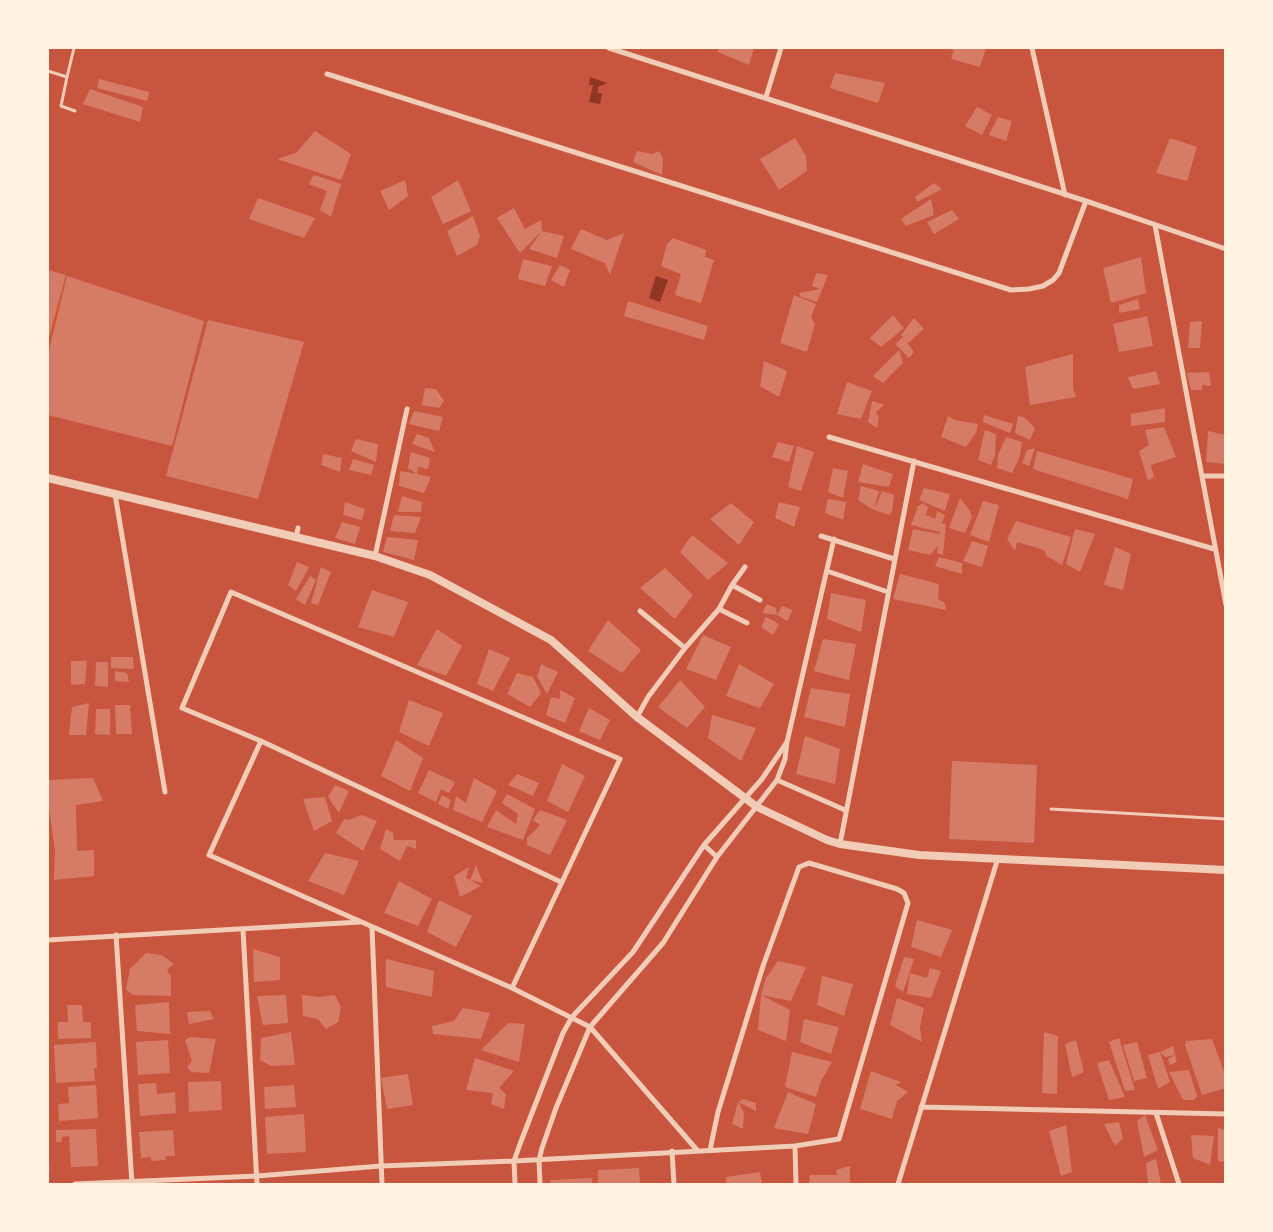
<!DOCTYPE html>
<html>
<head>
<meta charset="utf-8">
<style>
  body { margin:0 }
  #map { position:relative; width:1273px; height:1232px; overflow:hidden; background:#c8553d; font-family:"Varela Round",sans-serif }
  canvas { display:block }
  .frame { position:absolute; inset:0; border:49px solid #fff3e0; pointer-events:none }
</style>
</head>
<body>
<div id="map">
<canvas width="1273" height="1232"></canvas>
<div class="frame"></div>
</div>
<script>
const c = document.querySelector('canvas').getContext('2d');
c.lineJoin = 'round';
function paint(path, color) { c.fillStyle = color; c.fill(path, 'evenodd'); }
const poly = rows => new Path2D(rows.map(r => 'M' + r).join(''));
function strokePath(path, color, width, dash) { c.strokeStyle = color; c.lineWidth = width; c.lineCap = dash ? 'butt' : 'round'; c.setLineDash(dash || []); c.stroke(path); }
paint(poly([
  [590,77,607,83,598,87,598,93,602,93,600,104,589,102,593,85,589,85],
  [656,276,668,280,660,302,649,298]
]), '#8f3625');
paint(poly([
  [719,48,754,48,749,65,718,52],
  [943,48,986,48,980,67,951,59,954,50],
  [835,73,885,83,878,103,830,88],
  [99,79,149,92,147,101,97,88],
  [90,89,143,107,140,122,83,104],
  [977,107,992,115,982,135,965,126],
  [998,117,1012,121,1006,141,989,135],
  [315,131,351,154,341,180,277,159,296,153],
  [795,138,806,156,807,171,779,190,760,159],
  [1170,138,1197,147,1187,181,1156,173],
  [637,151,652,154,659,151,663,158,662,175,633,162],
  [314,175,341,184,331,217,320,210,327,191,309,184],
  [405,180,408,196,389,210,380,191],
  [458,180,471,211,443,224,431,197],
  [934,183,942,189,917,202,915,197],
  [258,198,315,218,304,238,249,219],
  [931,199,934,215,906,226,901,219],
  [514,208,525,229,541,220,542,231,564,236,557,258,529,249,542,231,520,253,497,218],
  [952,210,959,219,934,234,927,222],
  [473,216,480,236,477,245,457,256,447,231],
  [581,229,607,240,624,233,610,275,605,263,571,249],
  [673,238,706,250,705,257,714,260,701,303,675,295,681,274,661,266,667,244],
  [1141,257,1146,293,1111,303,1103,268],
  [523,259,552,266,545,286,518,279],
  [560,265,570,270,564,287,551,280],
  [48,270,66,275,48,341],
  [816,273,828,275,817,302,801,297,799,293,820,289,812,286],
  [67,276,204,321,172,446,48,415,48,354],
  [794,295,816,304,811,317,815,324,807,352,780,343],
  [1138,299,1140,309,1119,313,1119,305],
  [628,301,708,326,704,340,624,316],
  [893,315,904,328,881,347,870,338],
  [1147,316,1153,346,1119,352,1113,324],
  [914,318,924,329,908,343,901,335],
  [208,320,304,342,258,499,166,476],
  [1202,321,1200,348,1188,348,1190,322],
  [903,337,914,352,909,358,895,344],
  [899,350,903,363,883,383,873,376],
  [1073,354,1073,388,1076,397,1030,405,1025,367],
  [764,361,787,371,779,397,760,386],
  [1156,371,1160,384,1133,389,1128,377],
  [1209,372,1211,386,1202,385,1202,390,1191,390,1187,373],
  [847,382,872,391,861,419,837,414],
  [425,388,436,389,444,401,439,408,422,405],
  [872,401,884,405,876,412,879,417,877,428,868,422],
  [1165,408,1165,422,1131,426,1131,414],
  [414,411,443,417,439,431,409,424],
  [984,415,1013,424,1010,433,983,422],
  [948,416,955,420,978,424,976,433,966,447,941,437],
  [1018,416,1024,417,1035,428,1030,440,1015,433],
  [1164,427,1176,457,1151,465,1154,477,1148,481,1139,451,1149,445,1145,430],
  [985,430,996,434,995,456,991,465,978,460],
  [1208,431,1226,435,1225,464,1206,462],
  [417,434,429,438,435,452,412,444],
  [1006,437,1022,442,1020,456,1012,473,997,468,998,455],
  [356,439,378,444,376,462,351,451],
  [778,442,794,446,789,462,772,457],
  [797,446,814,452,801,491,788,487],
  [1035,448,1029,466,1022,463,1027,450],
  [1037,451,1133,479,1128,499,1033,469],
  [411,452,430,458,428,469,418,467,417,474,431,477,424,493,399,486,400,471,417,474,408,468],
  [323,454,342,458,340,472,321,465],
  [353,459,374,465,371,475,349,470],
  [863,464,893,474,889,487,858,482],
  [833,468,848,471,843,498,828,492],
  [861,486,879,491,874,510,858,500],
  [924,488,950,494,945,511,919,500],
  [882,491,894,495,892,512,889,515,874,510],
  [402,496,422,502,421,512,398,512],
  [960,498,969,509,972,517,965,533,949,528],
  [828,499,846,502,843,520,825,513],
  [983,501,999,505,989,542,970,535],
  [345,502,365,509,362,520,343,515],
  [779,502,800,507,794,527,775,518],
  [731,503,754,522,739,545,710,519],
  [923,503,928,507,926,515,935,519,937,511,945,515,942,523,946,524,943,555,937,553,938,546,930,555,908,550,913,529,940,534,940,532,911,525,918,506],
  [394,515,421,517,415,533,390,531],
  [1016,521,1071,537,1062,565,1047,556,1044,550,1017,542,1015,551,1007,539],
  [342,522,360,527,355,544,335,538],
  [1075,529,1095,534,1080,572,1066,564],
  [692,535,728,563,708,580,680,552],
  [387,537,418,540,414,560,383,552],
  [972,541,988,546,982,567,963,561],
  [1115,547,1131,554,1123,590,1104,585],
  [939,557,962,563,962,574,935,566],
  [297,562,309,567,296,591,288,585],
  [321,567,331,572,318,605,311,603],
  [665,568,693,595,675,619,640,588],
  [900,574,939,584,938,599,945,603,946,610,893,599],
  [310,576,316,580,305,605,296,599],
  [372,590,408,602,394,637,358,627],
  [831,593,866,600,861,632,827,619],
  [767,604,776,608,777,615,762,613],
  [782,606,793,610,787,621,777,615],
  [766,617,779,624,773,635,761,627],
  [608,620,641,650,622,673,588,651],
  [437,629,462,646,446,676,417,665],
  [703,635,731,647,716,680,686,669],
  [823,639,856,644,849,680,814,671],
  [489,649,510,658,493,691,477,684],
  [111,657,133,657,134,669,111,668],
  [71,661,87,661,85,684,71,685],
  [96,662,108,662,108,687,95,686],
  [541,664,558,672,547,694,537,677],
  [739,664,774,684,760,708,726,696],
  [115,671,127,673,129,682,115,681],
  [517,673,533,677,541,693,530,707,507,694],
  [680,680,705,707,687,728,658,707],
  [811,688,850,694,845,727,804,717],
  [560,690,575,698,565,723,546,715,551,697,560,699],
  [409,700,443,713,429,746,399,732],
  [89,703,86,735,69,735,72,707],
  [115,705,130,705,132,734,116,734],
  [589,708,610,720,600,740,579,731],
  [96,709,110,709,110,735,95,734],
  [712,715,756,728,741,761,708,738],
  [805,736,840,749,835,784,796,774],
  [396,740,423,758,410,791,381,776],
  [952,761,1037,765,1034,843,949,839],
  [562,764,585,776,568,812,547,801],
  [429,770,455,782,449,793,441,789,436,802,418,793],
  [517,774,539,783,533,796,508,785],
  [93,778,103,801,76,805,77,851,94,850,94,876,54,880,55,851,48,802,48,780],
  [474,778,497,791,482,822,453,810,456,796,466,803],
  [335,785,349,791,339,813,328,797],
  [507,794,535,809,523,840,487,827,496,810,516,824,518,814,502,803],
  [442,795,451,800,448,809,438,804],
  [325,797,332,821,314,831,303,799],
  [540,810,567,820,550,855,527,845,527,838,540,825,533,820],
  [362,815,377,821,363,851,336,833,344,819,348,820],
  [386,829,393,833,394,840,416,840,416,849,407,846,400,861,380,849],
  [325,853,359,861,344,895,308,881],
  [476,865,483,883,470,880],
  [469,867,466,878,481,886,460,897,454,876],
  [399,881,432,899,418,926,384,913],
  [439,900,472,916,456,947,427,932],
  [917,920,952,930,941,957,911,947],
  [253,949,280,957,280,980,254,982],
  [146,953,162,955,174,964,167,970,171,977,171,996,133,995,126,990,130,969],
  [904,957,914,959,903,992,895,986],
  [386,959,434,971,432,997,386,987],
  [778,961,806,967,791,1001,761,995,790,1010,786,1041,758,1030,761,995,766,978],
  [930,968,941,971,931,998,907,994,910,973,927,978],
  [822,976,853,984,844,1016,817,1005],
  [286,995,288,1023,263,1025,257,996],
  [302,995,320,997,335,995,341,1007,338,1022,326,1029,318,1019,303,1016],
  [897,998,924,1008,920,1027,922,1042,890,1025],
  [169,1002,170,1034,137,1031,135,1005],
  [67,1005,82,1005,83,1022,91,1022,91,1038,58,1039,58,1022,68,1022],
  [463,1008,490,1013,481,1039,433,1034,432,1026,454,1021],
  [210,1011,214,1019,189,1024,187,1012],
  [804,1019,839,1027,831,1054,800,1042],
  [508,1023,525,1024,519,1062,481,1050],
  [291,1032,295,1065,271,1066,260,1060,261,1038],
  [1044,1032,1058,1036,1057,1094,1042,1093],
  [190,1037,216,1039,209,1073,191,1072,187,1067,192,1061,185,1040],
  [1119,1038,1135,1090,1125,1091,1109,1042],
  [1212,1039,1226,1077,1226,1088,1202,1095,1185,1045,1186,1041],
  [168,1040,170,1073,138,1075,136,1042],
  [1076,1040,1084,1072,1072,1077,1065,1044],
  [96,1042,97,1068,94,1068,95,1081,56,1083,54,1045],
  [1137,1042,1147,1078,1134,1081,1123,1045],
  [1173,1046,1175,1055,1165,1057,1160,1052],
  [792,1052,832,1062,821,1081,816,1097,785,1087],
  [1160,1052,1170,1082,1158,1089,1148,1055],
  [1175,1055,1177,1062,1170,1065,1168,1059],
  [475,1058,514,1071,499,1088,506,1094,504,1109,491,1104,493,1093,466,1090],
  [1109,1060,1125,1097,1109,1100,1097,1063],
  [1189,1070,1197,1096,1194,1100,1183,1100,1169,1072],
  [871,1071,901,1082,896,1085,908,1092,897,1101,892,1119,860,1109],
  [408,1074,413,1105,387,1109,381,1078],
  [221,1081,222,1110,189,1112,188,1082],
  [156,1083,157,1094,175,1092,176,1113,140,1116,138,1084],
  [96,1085,98,1118,59,1121,58,1104,69,1103,68,1087],
  [294,1085,296,1107,265,1109,264,1087],
  [788,1092,816,1104,808,1134,774,1128],
  [744,1099,756,1103,756,1111,738,1102],
  [738,1102,744,1112,743,1129,732,1124],
  [304,1114,306,1152,267,1154,265,1117],
  [1145,1115,1158,1150,1144,1157,1137,1121],
  [1119,1122,1123,1138,1115,1146,1104,1124],
  [1066,1125,1072,1172,1061,1176,1049,1131],
  [1218,1128,1226,1130,1226,1162,1218,1161],
  [96,1129,98,1166,71,1167,69,1136,62,1137,62,1142,56,1142,56,1130],
  [173,1130,175,1156,165,1156,166,1160,151,1161,151,1157,141,1158,139,1132],
  [1191,1135,1214,1136,1210,1165,1193,1158],
  [48,1145,50,1171,48,1171],
  [1156,1159,1161,1184,1148,1184,1146,1163],
  [850,1166,850,1184,809,1184,810,1175,837,1175,836,1170],
  [639,1168,640,1184,598,1184,598,1170],
  [760,1172,762,1184,728,1184,726,1182,726,1177],
  [592,1178,592,1184,551,1184,550,1180]
]), '#d67c66');
strokePath(poly([
  [48,71,67,77,61,106,75,111],
  [67,77,74,48],
  [1051,809,1226,819]
]), '#f1ccb7', 3);
strokePath(poly([
  [609,48,1086,201,1226,249],
  [1032,48,1065,195],
  [327,74,1011,290,1029,289,1043,286,1053,280,1059,273,1086,201],
  [766,97,781,48],
  [1155,225,1226,605],
  [829,437,1214,549],
  [1202,476,1226,476],
  [115,494,165,792],
  [821,536,894,559],
  [296,538,298,528],
  [375,556,407,409],
  [827,571,888,592],
  [732,585,760,600],
  [719,609,747,623],
  [640,611,685,648],
  [637,717,648,697,685,648,719,609,732,585,745,567],
  [261,741,209,855,512,988,590,1027,697,1150],
  [777,780,845,810],
  [840,844,914,461],
  [704,845,717,857],
  [372,927,382,1184],
  [243,930,257,1184],
  [116,935,132,1184],
  [48,940,360,922],
  [512,988,620,759,231,592,182,708,261,741,561,882],
  [921,1107,1226,1114],
  [1156,1113,1179,1184],
  [795,1146,796,1184],
  [672,1151,674,1184],
  [75,1184,257,1176,381,1166,514,1161,795,1146,839,1139,908,903,904,893,897,889,809,863,799,867,763,966,718,1112,710,1150],
  [515,1184,514,1161,520,1144,563,1033,572,1017,633,952,704,845,762,779,787,742],
  [540,1184,539,1160,542,1148,556,1108,590,1027,663,943,717,857,777,780,785,759,787,742,834,539],
  [898,1184,998,858]
]), '#f1ccb7', 5);
strokePath(poly([
  [48,478,375,556,430,575,551,640,637,717,757,807,827,840,840,844,919,855,1226,870]
]), '#f1ccb7', 8);
</script>
</body>
</html>
